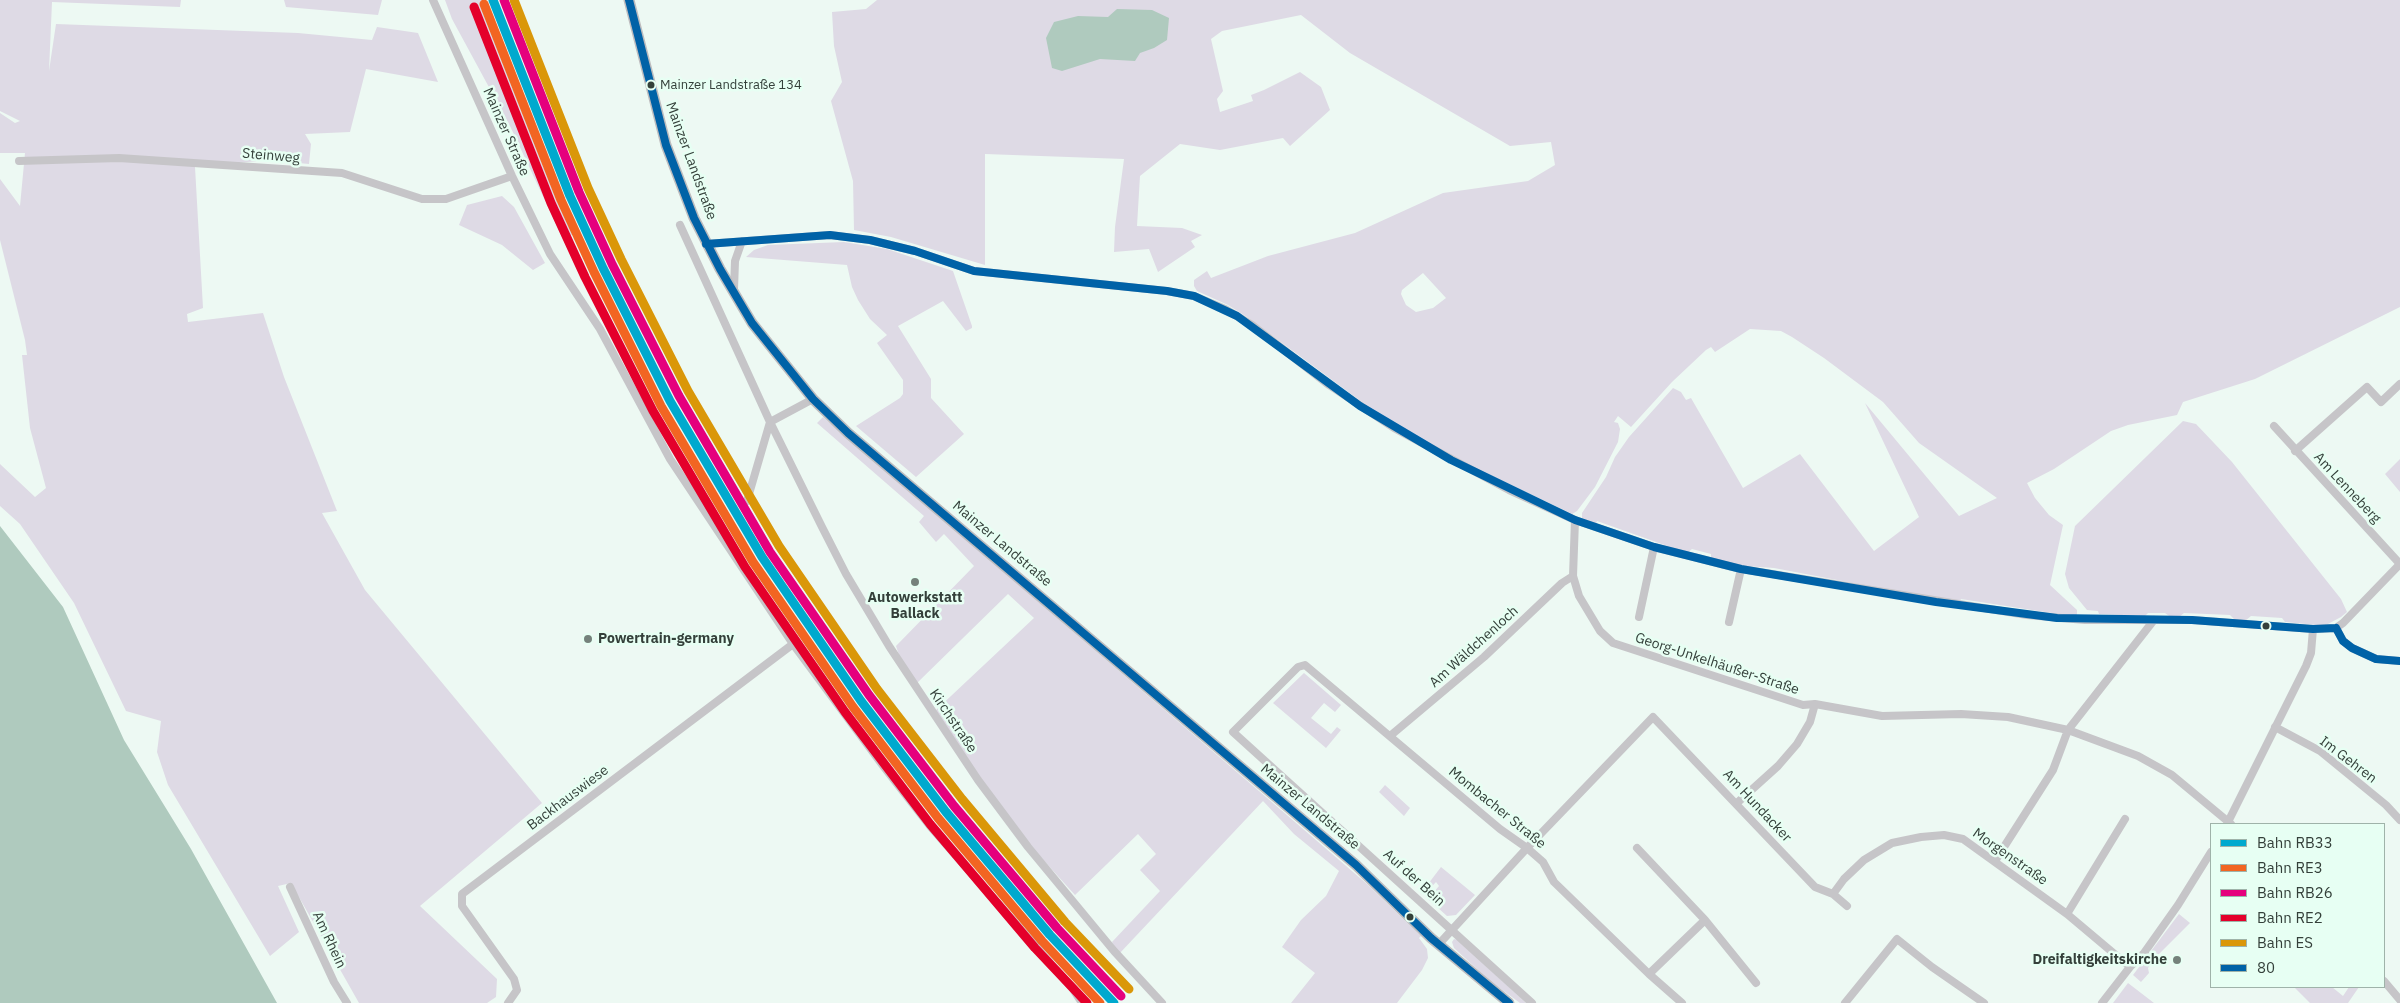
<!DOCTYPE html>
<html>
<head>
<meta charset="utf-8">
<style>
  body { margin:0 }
  #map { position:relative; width:2400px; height:1003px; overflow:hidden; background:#edf9f3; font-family:"IBM Plex Sans",sans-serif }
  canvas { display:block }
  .legend { position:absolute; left:2210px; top:823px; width:175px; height:165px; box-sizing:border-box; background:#e7fff3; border:1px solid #9fb3a9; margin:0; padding:6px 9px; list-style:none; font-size:15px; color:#34403a }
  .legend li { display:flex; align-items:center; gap:10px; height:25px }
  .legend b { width:25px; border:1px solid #9fb3a9 }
</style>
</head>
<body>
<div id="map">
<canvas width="2400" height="1003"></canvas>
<ul class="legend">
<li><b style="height:6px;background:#00a9ce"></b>Bahn RB33</li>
<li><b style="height:6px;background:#f26522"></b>Bahn RE3</li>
<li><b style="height:6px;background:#e5007d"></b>Bahn RB26</li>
<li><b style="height:6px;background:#e4002b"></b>Bahn RE2</li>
<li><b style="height:6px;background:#da9709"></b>Bahn ES</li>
<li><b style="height:6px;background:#0062a7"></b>80</li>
</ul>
</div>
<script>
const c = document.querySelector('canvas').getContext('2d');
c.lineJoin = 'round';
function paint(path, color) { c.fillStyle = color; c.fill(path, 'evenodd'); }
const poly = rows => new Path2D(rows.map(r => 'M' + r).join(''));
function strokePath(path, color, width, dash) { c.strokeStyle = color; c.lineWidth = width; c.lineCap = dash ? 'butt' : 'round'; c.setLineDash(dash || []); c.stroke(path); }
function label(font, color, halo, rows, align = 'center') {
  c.font = font + ' "IBM Plex Sans",sans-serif'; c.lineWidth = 5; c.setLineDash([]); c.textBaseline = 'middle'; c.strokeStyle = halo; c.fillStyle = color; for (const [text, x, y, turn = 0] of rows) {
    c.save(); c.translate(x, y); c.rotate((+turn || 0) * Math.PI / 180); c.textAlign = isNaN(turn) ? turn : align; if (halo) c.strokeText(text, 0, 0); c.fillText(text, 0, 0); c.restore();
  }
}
paint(poly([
  [0,0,181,0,180,7,52,2,49,71,56,24,298,33,372,40,377,27,418,33,438,82,366,69,350,132,305,134,311,144,309,164,268,160,195,167,203,308,187,314,188,322,263,313,284,377,337,511,322,513,365,590,542,803,420,906,497,979,496,997,487,1003,359,1003,291,883,278,886,299,932,270,956,168,785,157,752,161,721,126,711,74,603,20,524,0,506,0,464,35,497,46,488,30,428,22,355,27,355,25,340,0,240,0,179,20,206,25,153,0,153,0,113,15,123,20,121,0,111],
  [284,0,382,0,378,15,286,7],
  [445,0,482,0,512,87,574,234,563,239,510,126,452,19],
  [877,0,2400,0,2400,307,2255,379,2183,402,2177,415,2128,425,2111,431,2054,469,2027,483,2035,498,2049,515,2063,525,2050,585,2077,610,2077,617,1961,599,1960,601,1937,599,1774,568,1745,566,1711,558,1711,554,1692,549,1687,553,1597,521,1596,524,1582,518,1582,513,1606,477,1615,457,1629,437,1673,388,1681,392,1686,400,1691,398,1743,488,1800,454,1874,551,1919,517,1865,403,1959,516,1997,498,1919,443,1883,402,1824,358,1792,337,1781,331,1750,329,1715,352,1711,347,1706,350,1672,382,1631,427,1618,416,1614,422,1618,423,1620,429,1618,442,1595,487,1577,511,1572,514,1444,453,1374,411,1247,317,1228,305,1197,291,1194,286,1194,280,1207,271,1211,278,1268,256,1355,233,1443,193,1528,181,1555,165,1551,142,1510,146,1350,53,1301,15,1222,31,1211,39,1223,91,1217,99,1220,112,1253,101,1251,95,1264,90,1300,72,1321,87,1330,110,1290,146,1283,138,1220,150,1180,144,1140,176,1137,226,1182,228,1202,235,1191,241,1195,247,1158,272,1149,249,1114,252,1115,227,1124,159,985,154,985,265,891,237,854,230,853,181,831,101,842,82,834,46,832,12,866,9],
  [1423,273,1446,298,1433,308,1416,312,1406,305,1401,294,1402,290],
  [502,196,514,207,545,263,533,270,502,245,459,225,467,205],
  [844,242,887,249,953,271,972,326,972,328,966,331,943,301,898,326,931,379,931,398,964,434,916,477,856,426,900,398,903,394,903,380,877,343,887,335,870,319,858,300,852,287,847,265,746,257,754,250,768,245],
  [823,417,1266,797,1367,884,1421,936,1419,938,1427,949,1428,958,1422,970,1397,1003,1291,1003,1315,973,1282,947,1301,920,1326,896,1339,871,1294,834,1263,801,1119,954,1112,942,1160,891,1140,870,1156,854,1138,834,1075,895,1028,843,981,779,935,711,1034,618,1008,594,916,684,900,658,896,646,974,566,944,534,936,542,919,522,924,516,817,423],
  [2183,421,2196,424,2232,462,2341,599,2347,612,2341,617,2326,625,2316,625,2285,622,2282,618,2251,616,2245,621,2236,621,2230,615,2184,613,2179,617,2172,618,2165,613,2148,613,2145,616,2099,614,2098,611,2087,610,2069,588,2065,574,2075,526],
  [2400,459,2400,492,2385,474],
  [1304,673,1341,705,1335,712,1324,703,1311,718,1331,734,1337,727,1341,730,1326,748,1273,703],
  [1385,785,1410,808,1404,816,1379,792],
  [1441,867,1475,895,1456,915,1447,916,1428,899,1439,886,1436,882,1424,895,1422,892],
  [2179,914,2190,923,2155,958,2148,968,2149,973,2141,982,2133,975],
  [1454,939,1458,940,1526,1003,1520,1003,1490,981,1454,948,1452,942],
  [2128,983,2154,1003,2113,1003],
  [2294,987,2332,987,2343,996,2349,987,2359,987,2348,1003,2310,1003]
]), '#dedae5');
paint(poly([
  [1117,9,1152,10,1169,18,1167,40,1154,48,1140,53,1135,61,1100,59,1062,71,1052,68,1046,38,1054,22,1078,16,1108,17],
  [0,526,63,607,124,740,191,849,277,1003,0,1003]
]), '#afcabe');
strokePath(poly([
  [433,0,512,176,550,254,600,329,670,459,793,644,884,767,930,826,1073,989,1082,1003],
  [19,161,119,158,342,173,422,199,446,199,512,176],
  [680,225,770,422,822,527,846,574,889,646,978,780,1028,847,1114,951,1162,1003],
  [706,244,830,235,870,240,915,251,974,271,1167,291,1194,296,1225,309,1252,325,1329,385,1394,428,1509,490,1575,520,1654,547,1741,569,2027,615,2085,620,2192,620,2313,629,2336,628,2343,623,2400,564,2274,426],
  [734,289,735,261,742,241],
  [2295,451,2367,387,2381,402,2400,384],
  [747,501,770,422,813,399],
  [1575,520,1573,576,1579,596,1600,631,1613,643,1803,705,1815,704,1882,716,1961,714,2008,717,2068,730,2138,756,2172,775,2231,824],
  [1639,617,1654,547],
  [1729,622,1741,569],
  [2336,628,2343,641,2352,648,2376,659,2400,661],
  [2275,727,2320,751,2386,805,2400,820],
  [1390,736,1484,657,1562,583,1573,576],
  [1737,803,1778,766,1797,744,1810,722,1815,704],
  [2227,824,2306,666,2311,653,2313,629],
  [1637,848,1705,920,1756,983],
  [1995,861,2053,770,2068,730,2154,620],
  [290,887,334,982,347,1003],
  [1833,894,1844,879,1864,860,1892,843,1921,837,1944,835,1963,839,2067,914,2130,967],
  [2067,914,2125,819],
  [1439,944,1527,848,1653,717,1815,887,1833,894,1847,906],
  [1649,974,1705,920],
  [2384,981,2400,1000],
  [508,1003,517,990,514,979,462,906,462,894,793,644],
  [1532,1003,1233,732,1298,667,1305,665,1500,829,1527,848,1543,862,1554,882,1649,974,1682,1003],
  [1845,1003,1897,939,1932,967,1984,1003],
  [2102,1003,2130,967,2144,953,2178,905,2211,852]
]), '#c6c5c8', 8);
strokePath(poly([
  [629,0,666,145,694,218,720,269,752,323,813,399,848,433,1356,865,1431,938,1509,1003]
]), '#bdbcbe', 11);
strokePath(poly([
  [629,0,666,145,694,218,720,269,752,323,813,399,848,433,1356,865,1431,938,1509,1003],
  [706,244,830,235,870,240,915,251,974,271,1167,291,1194,296,1237,316,1360,406,1451,460,1575,520,1654,547,1741,569,1936,602,2057,618,2192,620,2313,629,2336,628],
  [2336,628,2343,641,2352,648,2376,659,2400,661]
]), '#0062a7', 8);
strokePath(poly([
  [493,0,570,196,603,268,670,401,762,557,861,701,946,812,1050,935,1114,1003]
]), '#00a9ce', 9);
strokePath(poly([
  [484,4,561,200,594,272,661,406,753,562,853,707,938,818,1042,941,1100,1003]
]), '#f26522', 9);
strokePath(poly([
  [504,0,579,192,612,264,679,396,770,552,869,695,954,806,1057,928,1121,996]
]), '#e5007d', 9);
strokePath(poly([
  [474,7,551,203,585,277,653,411,745,567,845,712,930,824,1035,948,1087,1003]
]), '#e4002b', 9);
strokePath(poly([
  [514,0,588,188,621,259,688,391,779,546,877,689,962,799,1065,922,1129,989]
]), '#da9709', 9);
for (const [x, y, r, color] of [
  [651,85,4.5,"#34403a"],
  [915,582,5,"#75817b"],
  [2266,626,4.5,"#34403a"],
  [588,639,5,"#75817b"],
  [1410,917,4.5,"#34403a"],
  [2177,960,5,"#75817b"]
]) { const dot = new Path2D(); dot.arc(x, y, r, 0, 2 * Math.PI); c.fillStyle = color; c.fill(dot); strokePath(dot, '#e7fff3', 2); }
label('13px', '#34403a', '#e7fff3', [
  ["Mainzer Landstraße 134",660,85]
], 'left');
label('14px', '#34403a', '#e7fff3', [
  ["Mainzer Straße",506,132,66],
  ["Steinweg",271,156,5],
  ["Mainzer Landstraße",691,161,70],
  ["Am Lenneberg",2347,488,47],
  ["Mainzer Landstraße",1002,544,40],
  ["Am Wäldchenloch",1474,647,-42],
  ["Georg-Unkelhäußer-Straße",1717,664,18],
  ["Kirchstraße",953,721,56],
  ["Im Gehren",2348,760,37],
  ["Backhauswiese",568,798,-37],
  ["Am Hundacker",1757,806,47],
  ["Mainzer Landstraße",1310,807,40],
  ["Mombacher Straße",1497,808,39],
  ["Morgenstraße",2010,857,35],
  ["Auf der Bein",1414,878,42],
  ["Am Rhein",329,940,65]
]);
label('bold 14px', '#34403a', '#e7fff3', [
  ["Autowerkstatt",915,598],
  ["Ballack",915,614],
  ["Powertrain-germany",598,639,"left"],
  ["Dreifaltigkeitskirche",2167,960,"right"]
]);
</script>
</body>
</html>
